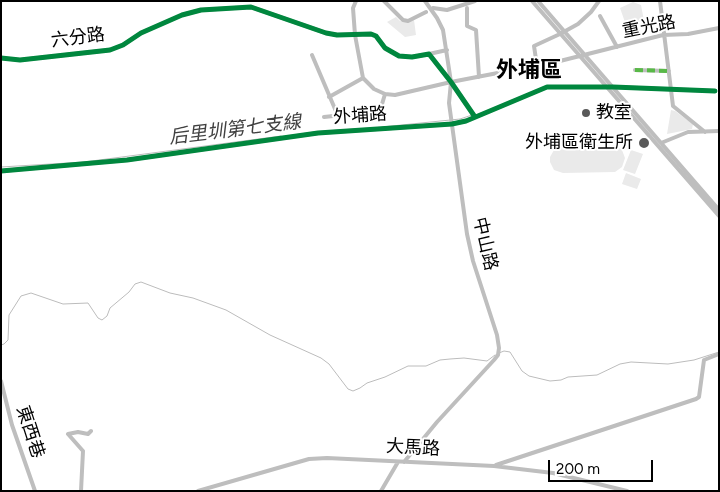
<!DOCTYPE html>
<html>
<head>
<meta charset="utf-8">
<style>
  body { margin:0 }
  #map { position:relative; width:720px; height:492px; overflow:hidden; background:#fff; font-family:Figtree,sans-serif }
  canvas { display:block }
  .frame { position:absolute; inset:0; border:2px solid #000; pointer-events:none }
  .scale { position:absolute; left:548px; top:460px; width:105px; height:22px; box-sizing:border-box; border:2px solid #000; border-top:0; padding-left:6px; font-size:15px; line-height:18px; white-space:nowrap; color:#000; -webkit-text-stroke:4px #fff; paint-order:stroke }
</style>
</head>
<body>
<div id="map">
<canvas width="720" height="492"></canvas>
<div class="frame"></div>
<div class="scale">200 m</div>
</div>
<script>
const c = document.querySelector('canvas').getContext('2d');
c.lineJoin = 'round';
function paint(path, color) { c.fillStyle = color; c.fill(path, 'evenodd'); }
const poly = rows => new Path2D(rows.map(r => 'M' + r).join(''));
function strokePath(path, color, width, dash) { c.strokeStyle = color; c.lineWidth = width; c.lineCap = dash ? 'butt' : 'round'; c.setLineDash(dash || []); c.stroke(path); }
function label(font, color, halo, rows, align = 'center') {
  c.font = font + ' Figtree,"Noto Sans TC",sans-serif'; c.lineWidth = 4; c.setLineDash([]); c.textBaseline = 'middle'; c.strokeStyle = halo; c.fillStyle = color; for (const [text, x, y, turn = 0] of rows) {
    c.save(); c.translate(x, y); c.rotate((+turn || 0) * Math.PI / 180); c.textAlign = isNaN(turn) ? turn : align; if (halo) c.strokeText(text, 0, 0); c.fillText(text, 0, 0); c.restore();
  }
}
paint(poly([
  [633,2,641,5,644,21,626,25,620,8],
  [396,17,400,21,405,22,414,20,416,35,405,37,387,22],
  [671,110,675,111,693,124,692,129,667,134],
  [614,145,622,150,625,158,622,167,615,172,563,173,554,170,550,162,550,157,554,150,550,150,550,146],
  [631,150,643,154,635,174,623,170],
  [626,173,641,179,637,189,622,184]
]), '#eaeaea');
strokePath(poly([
  [382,127,460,119,472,115],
  [1,167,84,162,281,136],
  [1,345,4,344,8,340,9,315,21,296,31,293,63,304,88,303,98,318,102,320,107,316,110,308,129,292,135,284,141,282,170,293,193,298,226,310,270,335,321,358,329,364,348,389,353,391,360,388,367,383,385,377,408,366,426,366,440,360,450,359,464,358,487,361,495,355],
  [499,353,504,351,510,352,522,371,529,376,550,381,561,380,568,377,597,375,620,364,631,362,668,364,694,360,719,352]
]), '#bcbcbc', 1);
strokePath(poly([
  [384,1,403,20,408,21,426,12],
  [433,8,447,10,475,1]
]), '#bcbcbc', 4);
strokePath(poly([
  [356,1,353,8,355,35,363,78],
  [532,1,719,216],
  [538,1,719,210],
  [660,1,673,106,705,132],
  [467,8,467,26,476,30,479,77],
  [600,16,617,47],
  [429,54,447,50],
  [312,55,338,116],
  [1,58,20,60,110,50,123,45,141,33,182,15,201,10,251,7,326,33,337,35,371,34,376,36,385,48,399,56,412,57,429,54,451,82,475,117],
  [537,66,534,46,560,34,578,24,591,12,599,1],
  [635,70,669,71],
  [363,78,374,89,385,94,395,95,451,82,560,61,663,35,688,34,719,28],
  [329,97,363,78],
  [324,117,380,111,385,94],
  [661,143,688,132,719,131],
  [1,171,127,160,318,133,452,124,466,121,547,87,613,87,715,91],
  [1,381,12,425,35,491],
  [404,462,437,422,494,360,498,355,499,348,497,335,473,261,467,234,449,103,451,82,443,30,437,18,425,1],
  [496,465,696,399,699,397,704,360,719,354],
  [81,491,83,451,68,434,78,432,88,434,91,431],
  [198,491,309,459,327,458,494,466,553,473,627,491],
  [381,491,398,462]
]), '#bebebe', 4);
strokePath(poly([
  [635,70,669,71]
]), '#58b947', 4, [8, 4]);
strokePath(poly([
  [1,58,20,60,110,50,123,45,141,33,182,15,201,10,251,7,326,33,337,35,371,34,376,36,385,48,399,56,412,57,429,54,451,82,475,117],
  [1,171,127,160,318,133,452,124,466,121,547,87,613,87,715,91]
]), '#00873e', 5);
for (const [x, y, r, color] of [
  [586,113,5,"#595959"],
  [644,143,6,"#595959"]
]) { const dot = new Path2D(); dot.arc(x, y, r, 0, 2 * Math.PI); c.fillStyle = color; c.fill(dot); strokePath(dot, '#fff', 2); }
label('18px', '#000', '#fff', [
  ["重光路",649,27,-11],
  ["六分路",78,38,-7],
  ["外埔路",360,116,-4],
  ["中山路",485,244,77],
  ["東西巷",30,432,72],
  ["大馬路",413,448,3]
]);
label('18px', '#000', '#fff', [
  ["教室",596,113],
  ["外埔區衛生所",633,143,"right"]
], 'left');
label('italic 19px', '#414141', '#fff', [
  ["后里圳第七支線",235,130,-7]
]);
label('bold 22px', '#000', '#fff', [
  ["外埔區",529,71]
]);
</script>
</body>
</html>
